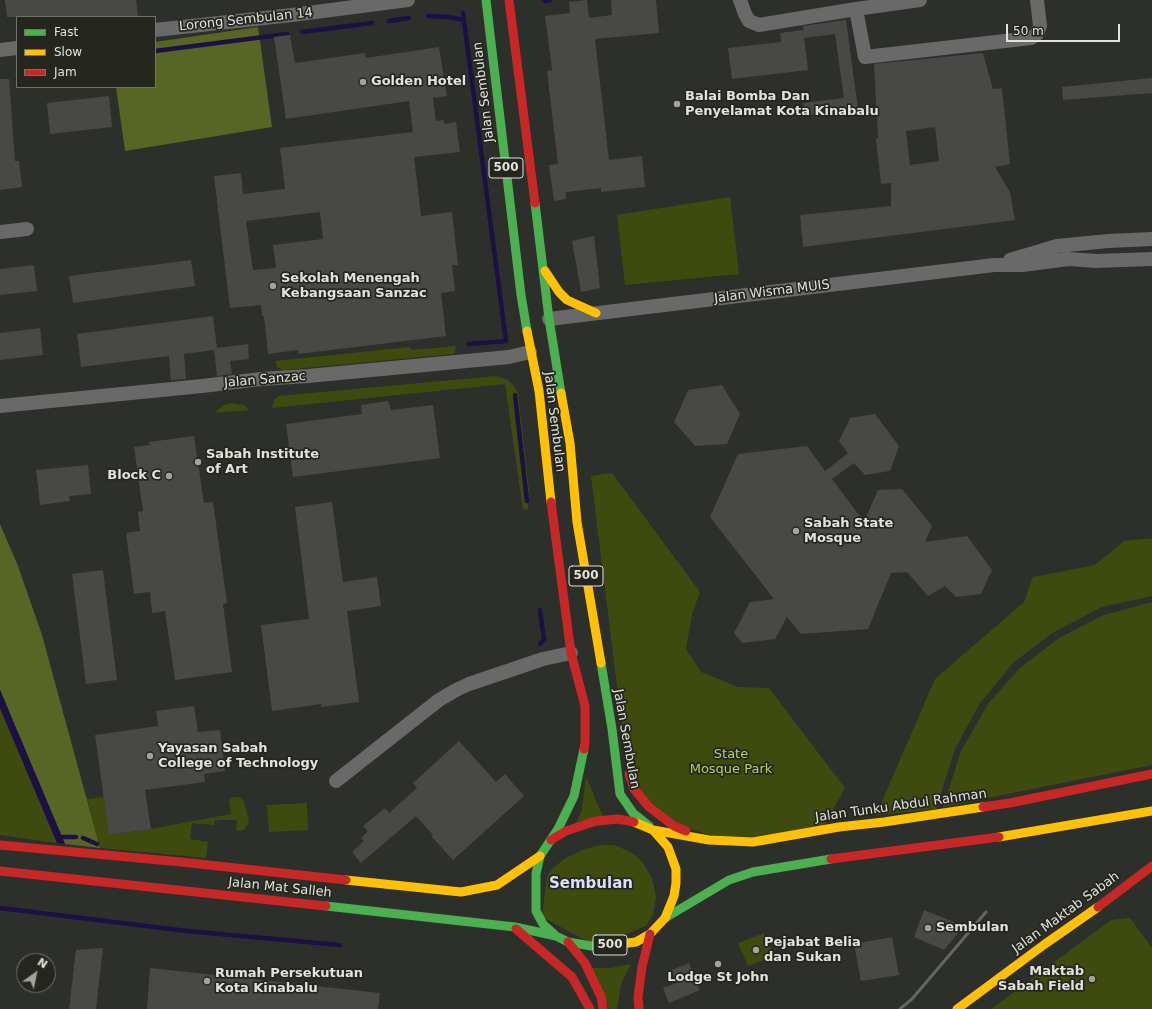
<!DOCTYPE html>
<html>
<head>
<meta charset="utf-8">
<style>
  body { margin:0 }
  #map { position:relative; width:1152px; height:1009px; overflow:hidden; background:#2d2f2a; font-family:"DejaVu Sans",sans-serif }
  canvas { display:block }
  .legend { position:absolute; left:16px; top:16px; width:140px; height:72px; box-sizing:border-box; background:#25271f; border:1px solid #70726b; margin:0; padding:5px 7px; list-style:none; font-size:12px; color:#e0e2dd }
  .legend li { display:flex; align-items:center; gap:8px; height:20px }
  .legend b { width:20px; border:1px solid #70726b }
  .north { position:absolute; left:16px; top:953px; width:40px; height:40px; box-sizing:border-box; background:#25271f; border:1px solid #70726b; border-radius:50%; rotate:33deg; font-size:11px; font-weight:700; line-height:16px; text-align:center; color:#e0e2dd }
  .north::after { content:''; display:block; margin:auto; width:14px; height:18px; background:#a1a39e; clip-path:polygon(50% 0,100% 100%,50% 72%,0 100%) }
  .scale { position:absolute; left:1006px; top:24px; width:114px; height:18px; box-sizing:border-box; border:2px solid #e0e2dd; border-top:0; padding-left:5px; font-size:12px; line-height:14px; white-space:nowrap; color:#e0e2dd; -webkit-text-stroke:3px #25271f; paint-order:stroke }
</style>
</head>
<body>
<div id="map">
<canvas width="1152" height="1009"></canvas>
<ul class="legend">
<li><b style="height:5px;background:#4caf50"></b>Fast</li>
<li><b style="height:5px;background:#ffc107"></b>Slow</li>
<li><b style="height:5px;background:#c62828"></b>Jam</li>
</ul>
<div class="north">N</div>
<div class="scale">50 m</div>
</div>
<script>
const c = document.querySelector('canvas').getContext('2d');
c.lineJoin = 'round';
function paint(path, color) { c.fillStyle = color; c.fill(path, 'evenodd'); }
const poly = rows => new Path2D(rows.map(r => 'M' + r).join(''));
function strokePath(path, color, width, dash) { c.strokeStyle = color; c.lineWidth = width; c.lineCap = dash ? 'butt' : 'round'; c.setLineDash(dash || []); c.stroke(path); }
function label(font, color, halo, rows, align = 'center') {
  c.font = font + ' "DejaVu Sans",sans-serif'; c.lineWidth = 3.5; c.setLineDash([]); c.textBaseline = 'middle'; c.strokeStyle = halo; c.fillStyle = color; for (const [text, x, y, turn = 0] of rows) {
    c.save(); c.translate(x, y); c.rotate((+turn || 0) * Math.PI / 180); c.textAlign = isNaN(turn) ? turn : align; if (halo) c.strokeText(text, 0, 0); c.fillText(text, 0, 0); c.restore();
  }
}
paint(poly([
  [730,197,739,274,625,285,617,215],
  [456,346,455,352,452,354,283,370,277,367,275,361,410,347,411,350],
  [496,376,508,380,514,386,518,393,529,490,528,509,523,510,505,384,272,408,274,400,279,396],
  [230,403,244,405,249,410,214,413,224,405],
  [612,473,700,592,692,614,686,649,701,672,738,687,769,688,845,788,820,833,732,842,664,821,637,796,623,734,591,476],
  [1152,538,1152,596,1102,607,1052,633,1013,663,980,703,955,749,936,809,876,815,935,679,1024,602,1033,577,1095,565,1124,541],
  [1152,602,1152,765,943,807,961,751,988,704,1020,668,1059,638,1104,615],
  [0,708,57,843,0,835],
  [586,776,598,806,608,825,574,828,582,809],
  [104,797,110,835,151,829,231,814,229,800,233,797,240,798,244,801,249,822,245,829,241,831,236,830,237,820,215,820,214,825,192,823,190,839,208,842,206,858,100,848,87,799],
  [307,803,308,830,269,832,267,805],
  [607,845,617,846,626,850,635,855,643,863,652,878,656,897,653,914,646,926,596,946,542,917,547,876,552,869,564,859,584,849,597,846],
  [1130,918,1152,948,1152,1009,991,1009,1111,920],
  [764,933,774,956,748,966,738,943],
  [631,964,621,984,617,1009,609,1009,591,968,611,968]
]), '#3f4b0e');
paint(poly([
  [258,27,272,127,125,151,116,87,155,87,155,42],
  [0,524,18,566,42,635,100,848,65,844,0,690]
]), '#586625');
paint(poly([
  [0,690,65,844,57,843,0,708]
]), '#1c1045');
strokePath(poly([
  [544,0,545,1,550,0],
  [463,13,506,341,469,344],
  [428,16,449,17,464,20],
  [389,21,409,18],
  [302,32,372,23],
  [155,51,287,34],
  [515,395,527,501],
  [540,610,544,640,540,644],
  [58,837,76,837],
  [83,838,97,844],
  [0,908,187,931,340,945]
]), '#1c1045', 4.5);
paint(poly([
  [5,0,136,0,138,17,7,17],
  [587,0,589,18,612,15,611,0,656,0,659,33,595,39,609,160,642,156,645,187,601,192,601,188,566,192,566,199,554,201,549,165,558,164,547,71,552,70,545,16,570,13,569,2],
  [846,20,858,109,805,116,803,103,844,98,835,34,804,38,803,26],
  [803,30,808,70,732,79,728,48,781,42,780,33],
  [290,35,295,63,365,53,366,58,439,47,447,96,433,98,436,121,444,120,444,124,456,122,460,152,414,157,421,216,452,212,458,265,452,265,455,291,441,293,446,336,298,354,298,350,268,354,264,316,262,316,261,305,230,308,214,176,241,173,243,194,285,189,280,148,413,132,409,101,286,119,274,37],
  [320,212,323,239,273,245,276,268,253,270,246,221],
  [983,53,993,89,1002,88,1010,164,995,167,1010,192,1015,220,803,247,800,215,891,206,891,183,881,184,876,139,878,138,874,64],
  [935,127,939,161,910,165,906,131],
  [1152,78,1152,93,1063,100,1062,87],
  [0,79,9,79,15,161,19,161,22,187,0,190],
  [109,96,112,127,50,134,47,103],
  [594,236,600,288,581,292,572,241],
  [191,260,195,286,73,303,69,276],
  [34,265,37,291,0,295,0,269],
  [213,316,217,348,248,344,249,359,230,361,232,374,217,376,214,350,184,354,186,379,171,380,169,356,81,367,77,334],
  [40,328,43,355,0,360,0,333],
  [722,385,740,414,727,444,695,446,674,422,688,390],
  [388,401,391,410,433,405,440,458,293,477,286,424,362,414,361,405],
  [875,414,899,446,890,471,865,475,854,463,832,479,864,522,878,490,902,489,932,526,925,542,967,536,992,570,981,594,956,597,945,586,928,596,907,572,891,573,868,629,801,634,787,617,775,639,742,643,734,633,750,602,774,599,710,517,738,454,807,446,825,471,848,453,839,441,850,418],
  [194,436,204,503,213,502,227,603,223,604,232,672,175,680,165,611,152,613,150,592,134,594,126,533,140,531,138,512,143,511,134,447,149,445,149,442],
  [88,465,91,494,69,496,70,501,40,505,36,470],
  [332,502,343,582,377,577,381,606,347,611,359,702,321,707,321,704,272,711,261,625,309,619,295,507],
  [103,570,117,680,86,684,72,574],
  [194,706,198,732,220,730,225,771,204,774,205,782,145,790,151,829,109,835,95,735,158,726,156,711],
  [459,741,496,782,505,774,524,796,453,860,432,837,433,835,416,816,361,863,352,852,364,841,361,838,368,831,363,826,385,808,389,813,417,788,413,783],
  [924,910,964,926,944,950,914,937],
  [892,937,899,975,861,981,854,944],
  [103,948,96,1009,69,1009,76,950],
  [689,963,700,990,669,1003,663,988,677,983,672,970],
  [150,968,380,993,378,1009,147,1009]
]), '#484946');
strokePath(poly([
  [740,0,745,14,749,21,759,25,856,9,920,0],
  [856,9,865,57,1031,38,1037,34,1040,26,1037,0],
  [155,30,292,15,408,0],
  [0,50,17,48],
  [0,232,27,229],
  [1010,260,1057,246,1108,241,1152,239],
  [549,319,994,265,1022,265,1069,259,1096,261,1152,259],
  [0,406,202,386,261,379,308,376,509,357,530,352],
  [336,781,439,700,456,690,469,684,543,659,571,653]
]), '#686968', 14);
strokePath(poly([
  [486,0,521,295,527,331],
  [535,203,549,319,561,393],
  [601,663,612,729,620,794,633,813,649,826],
  [584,749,574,796,558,829,540,856,536,874,536,911,543,924,556,936,568,942,591,946,628,943],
  [326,906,515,927,556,936],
  [665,918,729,880,753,872,831,859]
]), '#4caf50', 9);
strokePath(poly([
  [545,271,559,292,567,300,596,313],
  [527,331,539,391,551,502],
  [561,393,570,443,577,522,601,663],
  [653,830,709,840,753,842,839,827,884,822,983,807],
  [999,837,1152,811],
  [346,880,461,892,497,885,540,856],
  [628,943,636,942,650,934,665,918,674,896,676,883,676,869,668,847,653,830,634,822],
  [957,1009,1045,944,1098,907]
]), '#ffc107', 9);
strokePath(poly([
  [509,0,535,203],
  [551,502,571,653,585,706,585,742,584,749],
  [629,774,634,789,649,807,674,826,686,831],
  [983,807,1010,803,1152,774],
  [551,840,566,831,596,821,618,819,634,822],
  [0,845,181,862,346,880],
  [831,859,999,837],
  [0,871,326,906],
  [1098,907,1152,866],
  [516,929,572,977,590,1009],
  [568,942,585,963,601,997,603,1009],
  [639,1009,638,997,642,967,650,934]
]), '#c62828', 9);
strokePath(poly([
  [900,1009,912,999,986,912]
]), '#646664', 3);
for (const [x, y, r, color] of [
  [363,82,4,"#a1a39e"],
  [677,104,4,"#a1a39e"],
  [273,286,4,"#a1a39e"],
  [198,462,4,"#a1a39e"],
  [169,476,4,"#a1a39e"],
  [796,531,4,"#a1a39e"],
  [150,756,4,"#a1a39e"],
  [928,928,4,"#a1a39e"],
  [756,950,4,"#a1a39e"],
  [718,964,4,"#a1a39e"],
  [1092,979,4,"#a1a39e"],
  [207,981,4,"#a1a39e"]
]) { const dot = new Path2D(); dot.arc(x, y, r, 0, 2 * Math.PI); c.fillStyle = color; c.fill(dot); strokePath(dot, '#25271f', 1.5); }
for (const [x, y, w] of [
  [506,168,34],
  [586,576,34],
  [610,945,34]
]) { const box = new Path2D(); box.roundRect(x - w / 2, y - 10, w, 20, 3); c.fillStyle = '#25271f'; c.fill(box); strokePath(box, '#e0e2dd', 1); }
label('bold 12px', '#e0e2dd', null, [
  ["500",506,168],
  ["500",586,576],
  ["500",610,945]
]);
label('13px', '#e0e2dd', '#25271f', [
  ["Lorong Sembulan 14",246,20,-6],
  ["Jalan Sembulan",484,92,-97],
  ["Jalan Wisma MUIS",772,292,-7],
  ["Jalan Sanzac",265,380,-5],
  ["Jalan Sembulan",554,422,83],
  ["Jalan Sembulan",626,739,80],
  ["Jalan Tunku Abdul Rahman",901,806,-8],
  ["Jalan Mat Salleh",280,888,6],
  ["Jalan Maktab Sabah",1066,913,-36]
]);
label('bold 13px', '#e0e2dd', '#25271f', [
  ["Golden Hotel",371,82],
  ["Balai Bomba Dan",685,97],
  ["Penyelamat Kota Kinabalu",685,112],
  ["Sekolah Menengah",281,279],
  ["Kebangsaan Sanzac",281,294],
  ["Sabah Institute",206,455],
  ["of Art",206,470],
  ["Block C",161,476,"right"],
  ["Sabah State",804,524],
  ["Mosque",804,539],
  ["Yayasan Sabah",158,749],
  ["College of Technology",158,764],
  ["Sembulan",936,928],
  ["Pejabat Belia",764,943],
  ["dan Sukan",764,958],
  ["Maktab",1084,972,"right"],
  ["Sabah Field",1084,987,"right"],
  ["Rumah Persekutuan",215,974],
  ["Kota Kinabalu",215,989],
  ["Lodge St John",718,978,"center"]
], 'left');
label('13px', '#b7cf69', '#25271f', [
  ["State",731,755],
  ["Mosque Park",731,770]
]);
label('bold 15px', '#dedffc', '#25271f', [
  ["Sembulan",591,884]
]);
</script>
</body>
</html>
